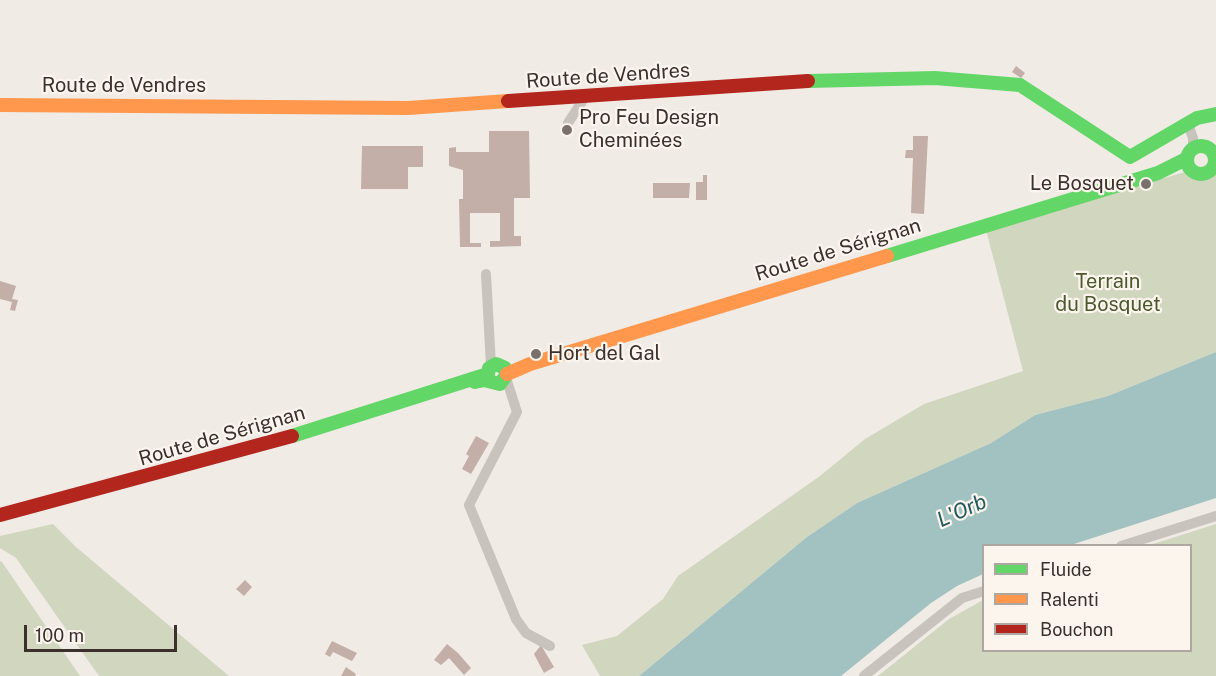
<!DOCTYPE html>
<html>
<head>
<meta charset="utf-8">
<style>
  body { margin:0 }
  #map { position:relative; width:1216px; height:676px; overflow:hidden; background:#f0ebe5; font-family:"Public Sans",sans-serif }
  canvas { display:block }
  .legend { position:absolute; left:982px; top:544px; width:210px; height:108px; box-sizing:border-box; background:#fbf5ee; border:2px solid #aea6a0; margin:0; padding:8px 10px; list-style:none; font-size:18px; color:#3b302b }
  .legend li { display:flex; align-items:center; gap:12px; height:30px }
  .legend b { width:30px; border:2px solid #aea6a0 }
  .scale { position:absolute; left:24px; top:625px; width:153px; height:27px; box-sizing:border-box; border:3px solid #3b302b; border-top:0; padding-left:8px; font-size:18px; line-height:21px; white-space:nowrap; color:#3b302b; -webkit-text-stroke:4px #fbf5ee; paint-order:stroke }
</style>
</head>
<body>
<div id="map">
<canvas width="1216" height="676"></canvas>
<ul class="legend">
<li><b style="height:8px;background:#63d668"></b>Fluide</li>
<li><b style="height:8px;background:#ff974d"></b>Ralenti</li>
<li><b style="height:8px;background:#b3261e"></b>Bouchon</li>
</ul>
<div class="scale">100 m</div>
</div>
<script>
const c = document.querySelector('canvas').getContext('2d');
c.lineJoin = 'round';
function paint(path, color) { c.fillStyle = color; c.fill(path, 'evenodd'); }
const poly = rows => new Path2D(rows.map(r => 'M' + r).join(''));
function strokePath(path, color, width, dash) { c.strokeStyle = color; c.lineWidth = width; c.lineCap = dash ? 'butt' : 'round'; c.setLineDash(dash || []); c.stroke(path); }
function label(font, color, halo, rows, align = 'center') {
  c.font = font + ' "Public Sans",sans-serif'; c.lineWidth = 4.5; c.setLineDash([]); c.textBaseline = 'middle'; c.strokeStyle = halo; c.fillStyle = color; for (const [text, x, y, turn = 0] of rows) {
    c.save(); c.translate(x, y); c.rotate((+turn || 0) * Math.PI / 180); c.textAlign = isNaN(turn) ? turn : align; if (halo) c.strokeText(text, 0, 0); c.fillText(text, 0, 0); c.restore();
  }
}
paint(poly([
  [1216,163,1216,352,1108,396,1035,415,991,443,857,503,807,537,639,676,600,676,582,645,617,636,663,599,678,576,820,476,865,439,924,404,1023,371,986,230],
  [53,524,76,547,229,676,99,676,16,558,0,548,0,536],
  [1216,524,1216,676,878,676,949,619,983,600,984,650,1190,650,1190,546,1150,545],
  [0,561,2,562,80,676,0,676]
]), '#d1d6bf');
paint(poly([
  [1216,352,1216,498,1071,545,984,546,983,574,957,586,931,603,841,676,639,676,807,537,857,503,991,443,1035,415,1108,396]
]), '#a1c2c1');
paint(poly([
  [1016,66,1025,73,1021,78,1012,72],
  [489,131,529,131,530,198,514,198,514,236,521,236,521,246,490,247,490,241,500,241,500,213,470,213,470,243,481,243,481,247,460,247,459,199,463,199,463,170,449,166,449,148,456,147,456,152,489,152],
  [913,136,928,136,924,214,911,213,913,158,905,158,906,150,913,150],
  [362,146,423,146,423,167,408,167,408,189,361,189],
  [703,175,707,175,707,200,696,200,696,182,703,182],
  [653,183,690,183,689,198,653,198],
  [0,281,16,286,12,299,18,300,15,311,10,310,12,302,0,299],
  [476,436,489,443,471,474,462,469,469,456,466,454],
  [245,580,252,587,244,596,236,589],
  [332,641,357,653,352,661,333,652,330,657,325,654],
  [447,644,458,653,471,668,464,675,449,658,441,665,434,660],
  [541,645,554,667,544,673,534,654],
  [346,667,356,674,355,676,341,676]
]), '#c3afa7');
strokePath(poly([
  [568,123,585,97],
  [1188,124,1193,138,1193,148],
  [486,274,491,366],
  [506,378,517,412,469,505,516,619,526,633,550,646],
  [1121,546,1216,516],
  [864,676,962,598,984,591]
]), '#c9c3be', 10);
strokePath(poly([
  [808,81,935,78,1020,85,1130,157,1197,118,1216,114],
  '1187 160a14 14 0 1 1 28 0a14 14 0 1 1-28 0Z',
  [887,256,1158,173,1186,159],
  [475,382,484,380,500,384,507,374,505,368,496,364,489,368,488,374],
  [292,436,488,374]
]), '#63d668', 14);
strokePath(poly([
  [0,105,408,108,508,101],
  [507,374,530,364,887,256]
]), '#ff974d', 14);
strokePath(poly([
  [508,101,808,81],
  [0,515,292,436]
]), '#b3261e', 14);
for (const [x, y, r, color] of [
  [567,130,6,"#7a716c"],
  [1146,184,6,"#7a716c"],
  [536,354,6,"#7a716c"]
]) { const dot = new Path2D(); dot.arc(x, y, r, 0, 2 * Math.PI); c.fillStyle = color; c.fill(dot); strokePath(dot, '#fbf5ee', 2); }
label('20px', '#3b302b', '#fbf5ee', [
  ["Route de Vendres",608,76,-4],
  ["Route de Vendres",124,86],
  ["Route de Sérignan",838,250,-17],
  ["Route de Sérignan",222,436,-16]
]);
label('20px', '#3b302b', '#fbf5ee', [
  ["Pro Feu Design",579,118],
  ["Cheminées",579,141],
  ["Le Bosquet",1134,184,"right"],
  ["Hort del Gal",548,354]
], 'left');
label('20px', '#4a5a2e', '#fbf5ee', [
  ["Terrain",1108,282],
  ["du Bosquet",1108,305]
]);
label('italic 21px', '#1f5a5e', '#fbf5ee', [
  ["L'Orb",962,511,-24]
]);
</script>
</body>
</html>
